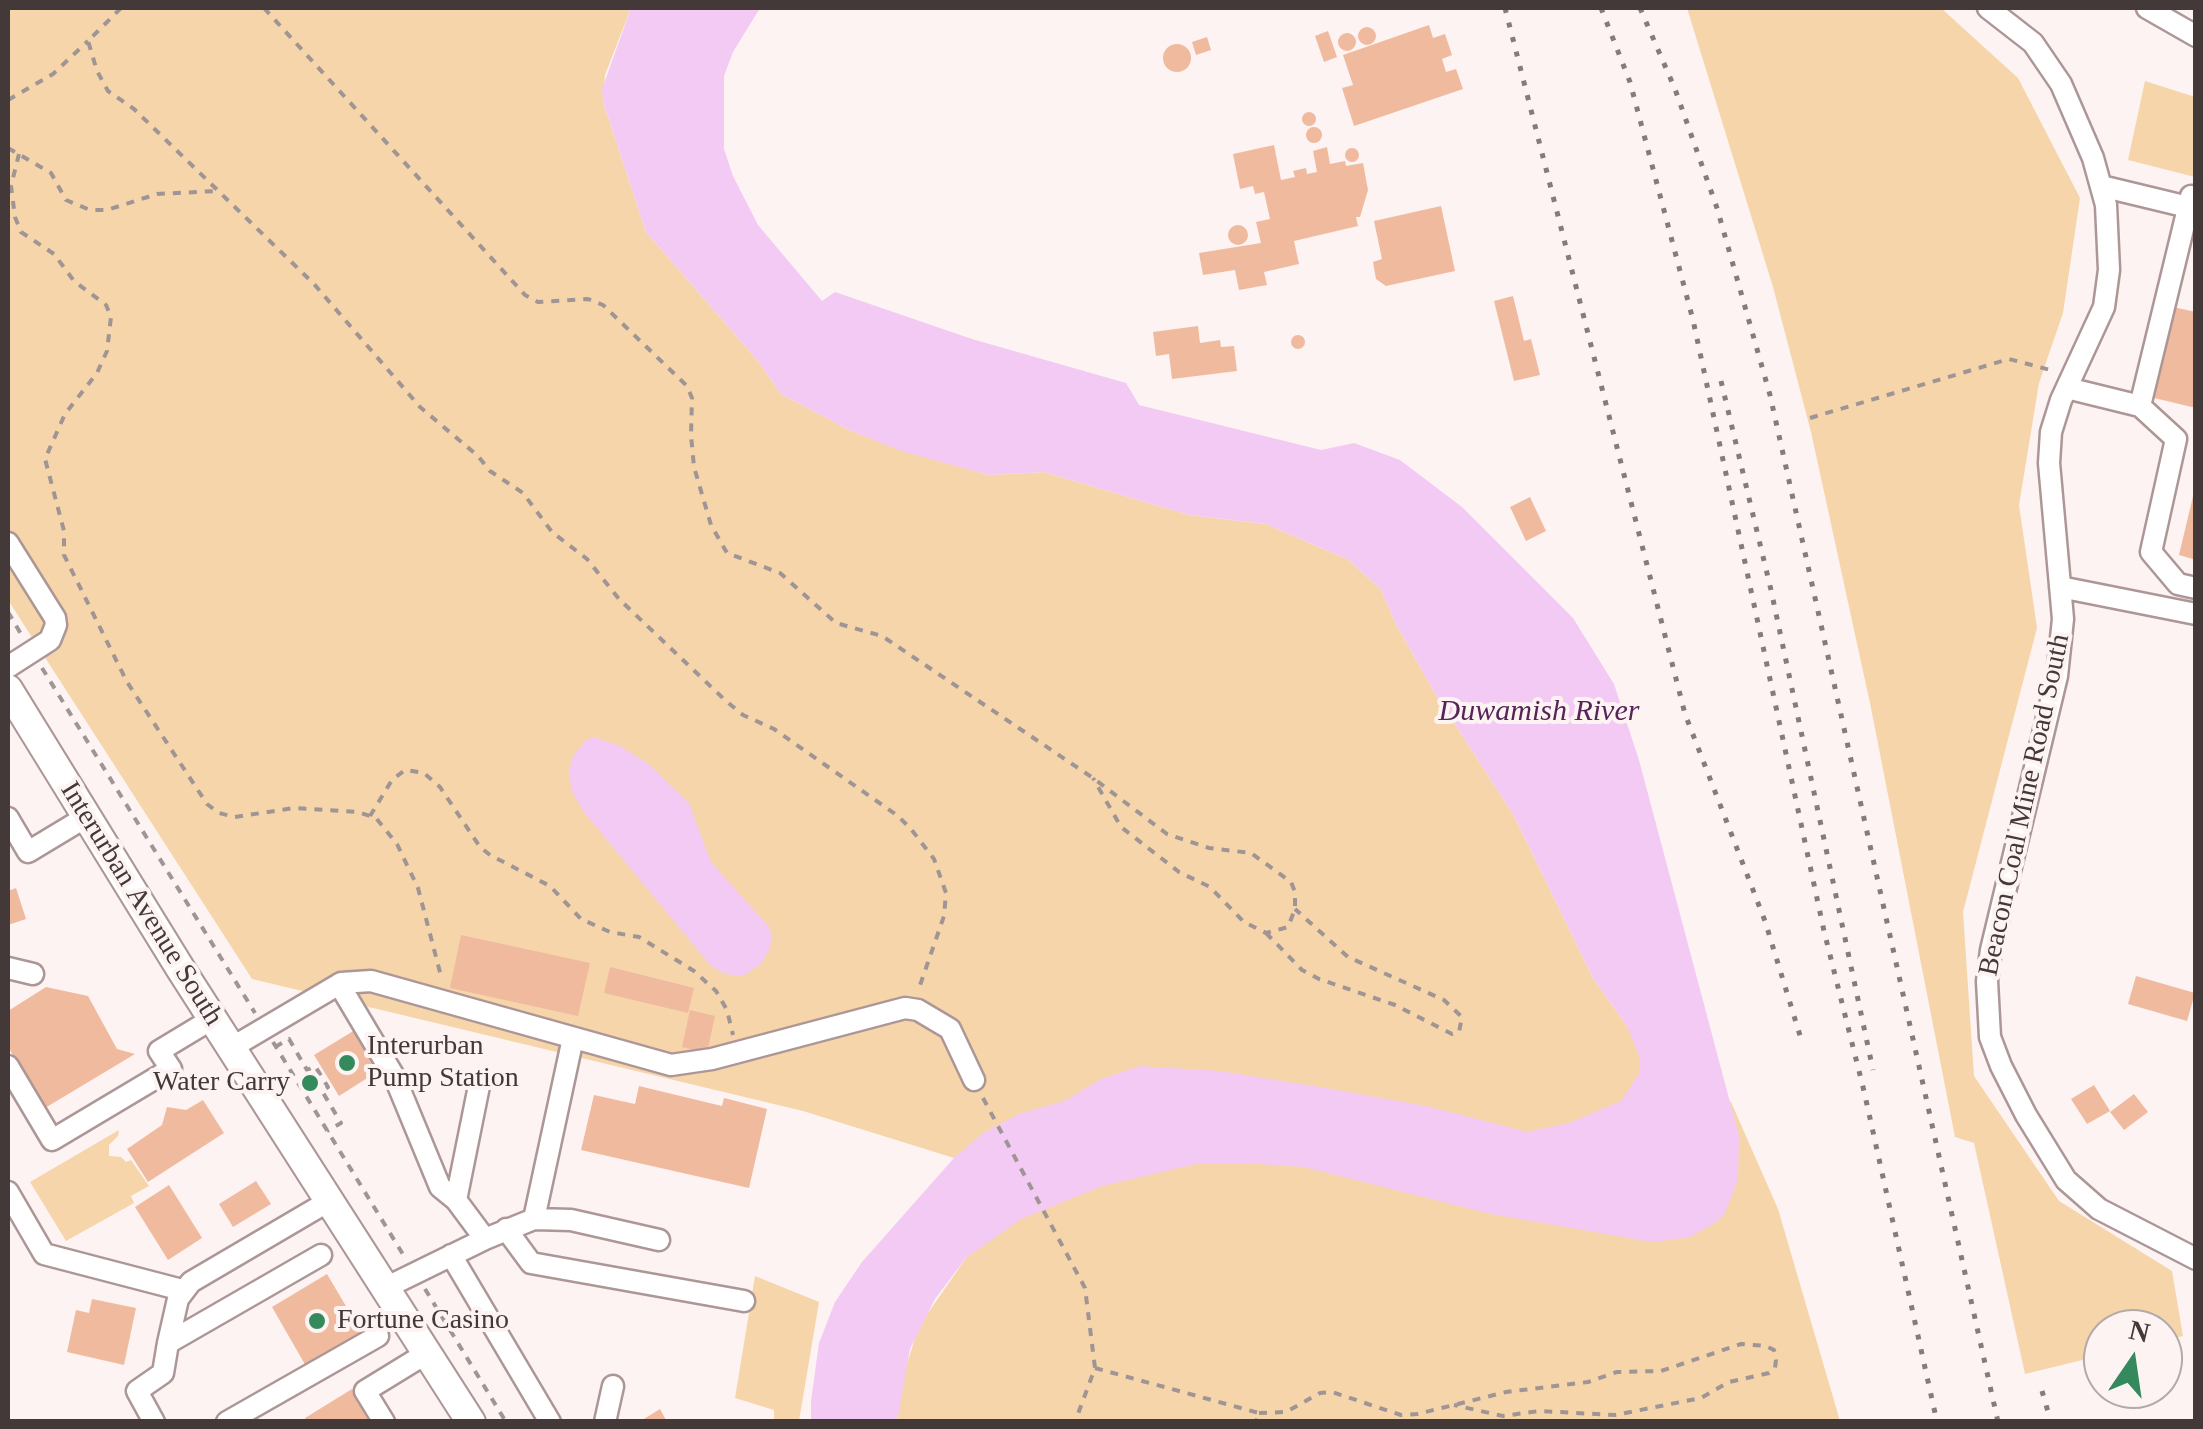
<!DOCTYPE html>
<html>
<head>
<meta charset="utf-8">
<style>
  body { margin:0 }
  #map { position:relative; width:2203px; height:1429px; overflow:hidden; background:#fdf3f3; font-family:"Times New Roman",serif }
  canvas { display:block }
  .frame { position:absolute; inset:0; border:10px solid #433939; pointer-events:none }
  .north { position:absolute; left:2083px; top:1309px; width:100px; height:100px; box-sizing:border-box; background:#fdf3f3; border:2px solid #b3a9a9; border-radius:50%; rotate:13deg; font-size:28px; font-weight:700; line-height:40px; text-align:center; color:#433939 }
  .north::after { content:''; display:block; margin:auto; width:35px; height:45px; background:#358a5d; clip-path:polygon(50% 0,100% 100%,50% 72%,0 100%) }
</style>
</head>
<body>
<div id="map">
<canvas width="2203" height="1429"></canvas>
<div class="frame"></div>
<div class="north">N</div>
</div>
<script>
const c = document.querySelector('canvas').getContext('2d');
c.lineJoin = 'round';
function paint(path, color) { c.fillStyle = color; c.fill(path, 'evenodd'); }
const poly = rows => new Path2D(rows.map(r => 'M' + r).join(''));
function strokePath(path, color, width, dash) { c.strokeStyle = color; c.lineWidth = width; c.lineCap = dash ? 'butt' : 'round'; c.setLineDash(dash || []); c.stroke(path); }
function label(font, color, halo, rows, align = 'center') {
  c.font = font + ' "Times New Roman",serif'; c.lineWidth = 8; c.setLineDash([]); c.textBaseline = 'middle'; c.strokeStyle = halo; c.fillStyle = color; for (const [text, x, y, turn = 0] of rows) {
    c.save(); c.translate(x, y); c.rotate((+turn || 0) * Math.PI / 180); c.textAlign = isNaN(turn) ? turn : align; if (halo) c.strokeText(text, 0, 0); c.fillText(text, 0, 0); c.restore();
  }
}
paint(poly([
  [8,8,631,8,605,75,603,102,646,232,758,361,781,394,849,430,901,450,989,475,1044,472,1189,515,1266,524,1349,560,1381,590,1396,624,1433,690,1514,816,1593,978,1627,1026,1731,1102,1778,1209,1840,1421,897,1421,904,1373,919,1326,966,1258,994,1237,954,1158,803,1111,252,979,8,600],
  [1687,8,1941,8,2018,78,2080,198,2063,313,2039,383,2019,505,2037,628,1963,912,1974,1076,2059,1201,2172,1271,2183,1336,2163,1341,2163,1329,2103,1329,2103,1355,2025,1374,1974,1143,1955,1137,1871,708,1811,432,1773,287],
  [2145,81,2195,97,2195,177,2128,160],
  [119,1130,118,1136,109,1145,109,1156,121,1157,126,1162,131,1160,149,1186,131,1196,134,1203,66,1241,30,1182],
  [755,1276,819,1302,799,1421,774,1421,774,1410,735,1398]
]), '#f6d5aa');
paint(poly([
  [631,8,760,8,733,52,724,76,724,149,733,176,758,225,822,301,835,292,972,339,1126,383,1139,405,1321,450,1354,443,1400,460,1462,507,1573,618,1614,684,1639,760,1739,1136,1738,1179,1725,1213,1718,1221,1690,1237,1652,1242,1491,1214,1304,1167,1242,1163,1196,1164,1102,1186,1021,1219,966,1258,935,1299,910,1349,897,1421,811,1421,811,1401,819,1343,835,1302,862,1262,954,1158,983,1133,1019,1114,1064,1101,1101,1079,1140,1066,1220,1071,1326,1088,1431,1107,1527,1132,1569,1123,1621,1101,1640,1072,1640,1058,1627,1026,1593,978,1514,816,1433,690,1396,624,1381,590,1349,560,1266,524,1189,515,1044,472,989,475,901,451,849,430,781,394,758,361,646,232,603,102,602,89],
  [594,737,620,746,650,765,689,803,711,862,769,927,772,937,769,950,761,964,743,976,725,974,711,966,583,811,572,791,569,772,573,756,586,740]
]), '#f3caf4');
paint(poly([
  [1429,25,1433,38,1445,34,1452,55,1442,59,1446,72,1456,69,1463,89,1354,126,1342,88,1353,85,1343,55],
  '1358 36a9 9 0 1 1 18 0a9 9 0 1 1-18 0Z',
  [1328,31,1337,57,1324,62,1315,36],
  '1338 42a9 9 0 1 1 18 0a9 9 0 1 1-18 0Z',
  [1207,37,1211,50,1196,55,1192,42],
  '1163 58a14 14 0 1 1 28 0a14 14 0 1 1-28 0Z',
  '1302 119a7 7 0 1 1 14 0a7 7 0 1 1-14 0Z',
  '1306 135a8 8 0 1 1 16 0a8 8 0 1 1-16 0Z',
  [1274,145,1281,180,1295,177,1293,171,1306,168,1307,174,1317,172,1313,151,1327,147,1330,164,1345,161,1346,166,1363,163,1368,190,1360,217,1356,217,1358,226,1294,241,1299,264,1264,272,1267,285,1239,290,1235,270,1203,275,1199,253,1261,243,1256,222,1270,219,1264,192,1255,194,1253,186,1240,189,1233,154],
  '1345 155a7 7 0 1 1 14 0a7 7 0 1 1-14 0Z',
  [1441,206,1455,271,1386,286,1376,279,1373,262,1382,259,1374,221],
  '1228 235a10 10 0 1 1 20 0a10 10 0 1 1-20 0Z',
  [1513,296,1524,341,1531,339,1540,375,1514,381,1494,301],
  [2173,307,2196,312,2196,408,2150,397],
  [1198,326,1200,343,1220,340,1221,347,1234,346,1237,371,1172,379,1169,354,1156,356,1153,332],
  '1291 342a7 7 0 1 1 14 0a7 7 0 1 1-14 0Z',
  [2194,492,2196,492,2196,560,2179,555],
  [1530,497,1546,531,1526,541,1510,507],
  [16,888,26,919,8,925,8,891],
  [461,935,590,963,578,1016,450,988],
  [610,967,694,988,688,1013,604,993],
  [2136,976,2195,993,2187,1021,2128,1004],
  [46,987,88,996,117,1049,135,1054,45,1108,8,1047,8,1011],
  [690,1010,715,1016,707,1053,682,1047],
  [355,1030,380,1070,339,1096,314,1055],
  [2094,1085,2110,1111,2087,1124,2071,1099],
  [639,1086,722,1106,724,1098,767,1109,749,1188,581,1150,594,1095,635,1104],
  [2134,1094,2148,1112,2124,1130,2110,1112],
  [203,1100,224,1133,148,1182,127,1149,162,1125,167,1107,186,1110],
  [256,1181,271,1204,233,1227,219,1204],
  [169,1185,202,1238,168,1260,135,1207],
  [327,1274,363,1335,307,1368,272,1307],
  [92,1299,136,1308,124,1365,67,1352,76,1310,89,1313],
  [352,1389,372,1422,307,1422,305,1418],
  [660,1409,667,1422,639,1422]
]), '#f0ba9f');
const minor = poly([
  [1988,8,2033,43,2061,84,2093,158,2106,205,2109,270,2104,307,2061,400,2051,432,2049,463,2063,619,2057,676,1991,950,1987,981,1990,1037,2001,1066,2026,1115,2066,1180,2099,1209,2196,1259],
  [2147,8,2196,36],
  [2101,186,2188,207],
  [2067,388,2140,406,2176,439,2151,552,2178,584,2196,588],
  [2140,406,2191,196,2196,198],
  [8,543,55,618,56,625,50,640,8,667],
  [2060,587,2196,614],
  [8,818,28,852,86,817],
  [8,968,33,974],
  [339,984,395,1078,440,1187,456,1200],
  [231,1048,341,983,371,981,671,1065,712,1059,905,1008,918,1010,950,1029,974,1080],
  [8,1066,52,1140,171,1069,159,1051,212,1019],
  [479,1086,456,1200,485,1239],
  [8,1192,44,1254,182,1290],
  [534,1219,573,1038],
  [506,1229,531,1263,744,1301],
  [451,1255,550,1422],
  [385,1288,485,1239,534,1219,571,1220,659,1240],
  [168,1343,178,1299,191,1282,329,1201],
  [154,1422,137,1391,163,1373,168,1343,321,1255],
  [227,1422,378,1336],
  [384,1422,365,1391,427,1353],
  [605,1422,613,1386]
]);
const major = poly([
  [8,689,180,968,471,1422]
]);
strokePath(minor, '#ad9796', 25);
strokePath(major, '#ad9796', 32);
strokePath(poly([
  [121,8,88,41,97,71,108,91,134,109,314,284,420,407,478,456,490,471,523,493,552,532,587,559,619,599,726,701,743,715,774,729,898,816,911,829,934,859,946,893,944,916,918,991],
  [264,8,525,295,538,302,588,299,603,305,687,386,692,398,691,435,694,467,711,525,727,553,780,573,836,623,882,636,1093,778,1167,834,1209,848,1251,853,1291,882,1295,892,1295,909,1288,927,1266,933,1244,922,1210,887,1179,872,1121,827,1093,778],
  [8,100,53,74,88,41],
  [8,148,51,173,66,200,90,210,107,210,157,194,216,191],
  [19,154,11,186,15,217,21,232,54,254,74,281,106,305,111,317,107,351,97,373,65,414,45,459,64,531,64,555,127,682,207,804,219,813,235,817,294,808,358,812,376,818,397,844,418,888,442,980],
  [1810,418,2009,359,2054,371],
  [8,612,21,634],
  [42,668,255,1013],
  [370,816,392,780,405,770,424,773,440,787,480,847,490,855,550,886,581,919,610,932,639,937,694,971,716,991,727,1010,733,1035],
  [1266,933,1302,970,1319,979,1395,1005,1452,1034,1459,1032,1462,1017,1444,1000,1348,957,1295,909],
  [273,1042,404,1256],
  [275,1047,289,1039,307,1070,315,1066,328,1087,322,1091,341,1123,327,1131],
  [983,1098,1085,1288,1095,1368,1075,1422],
  [425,1289,506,1422],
  [1095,1368,1259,1413,1256,1422],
  [1259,1413,1286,1412,1320,1393,1332,1392,1401,1415,1417,1414,1454,1405,1506,1392,1588,1382,1617,1372,1661,1371,1741,1344,1766,1346,1774,1350,1776,1360,1775,1368,1769,1373,1729,1382,1701,1398,1615,1415,1539,1411,1503,1416,1454,1405]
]), '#9f9595', 4, [8, 8]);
strokePath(minor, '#fff', 20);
strokePath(major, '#fff', 28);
strokePath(poly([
  [1505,8,1685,714,1765,921,1802,1042],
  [1601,8,1630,82,1693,320,1824,931,1864,1091,1937,1422],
  [1640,8,1675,89,1717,208,1770,395,1998,1422],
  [1721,381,1771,590,1873,1070],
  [2042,1391,2051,1422]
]), '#857b7b', 5, [5, 10]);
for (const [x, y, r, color] of [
  [347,1063,10,"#358a5d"],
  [310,1083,10,"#358a5d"],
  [317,1321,10,"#358a5d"]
]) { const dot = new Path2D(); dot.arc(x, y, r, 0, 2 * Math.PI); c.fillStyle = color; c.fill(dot); strokePath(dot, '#fdf3f3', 4); }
label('28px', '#433939', '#fdf3f3', [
  ["Beacon Coal Mine Road South",2025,805,-78],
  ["Interurban Avenue South",141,904,58]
]);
label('28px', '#433939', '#fdf3f3', [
  ["Interurban",367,1047],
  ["Pump Station",367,1079],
  ["Water Carry",290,1083,"right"],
  ["Fortune Casino",337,1321]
], 'left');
label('italic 30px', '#552558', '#fdf3f3', [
  ["Duwamish River",1539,712]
]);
</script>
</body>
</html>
